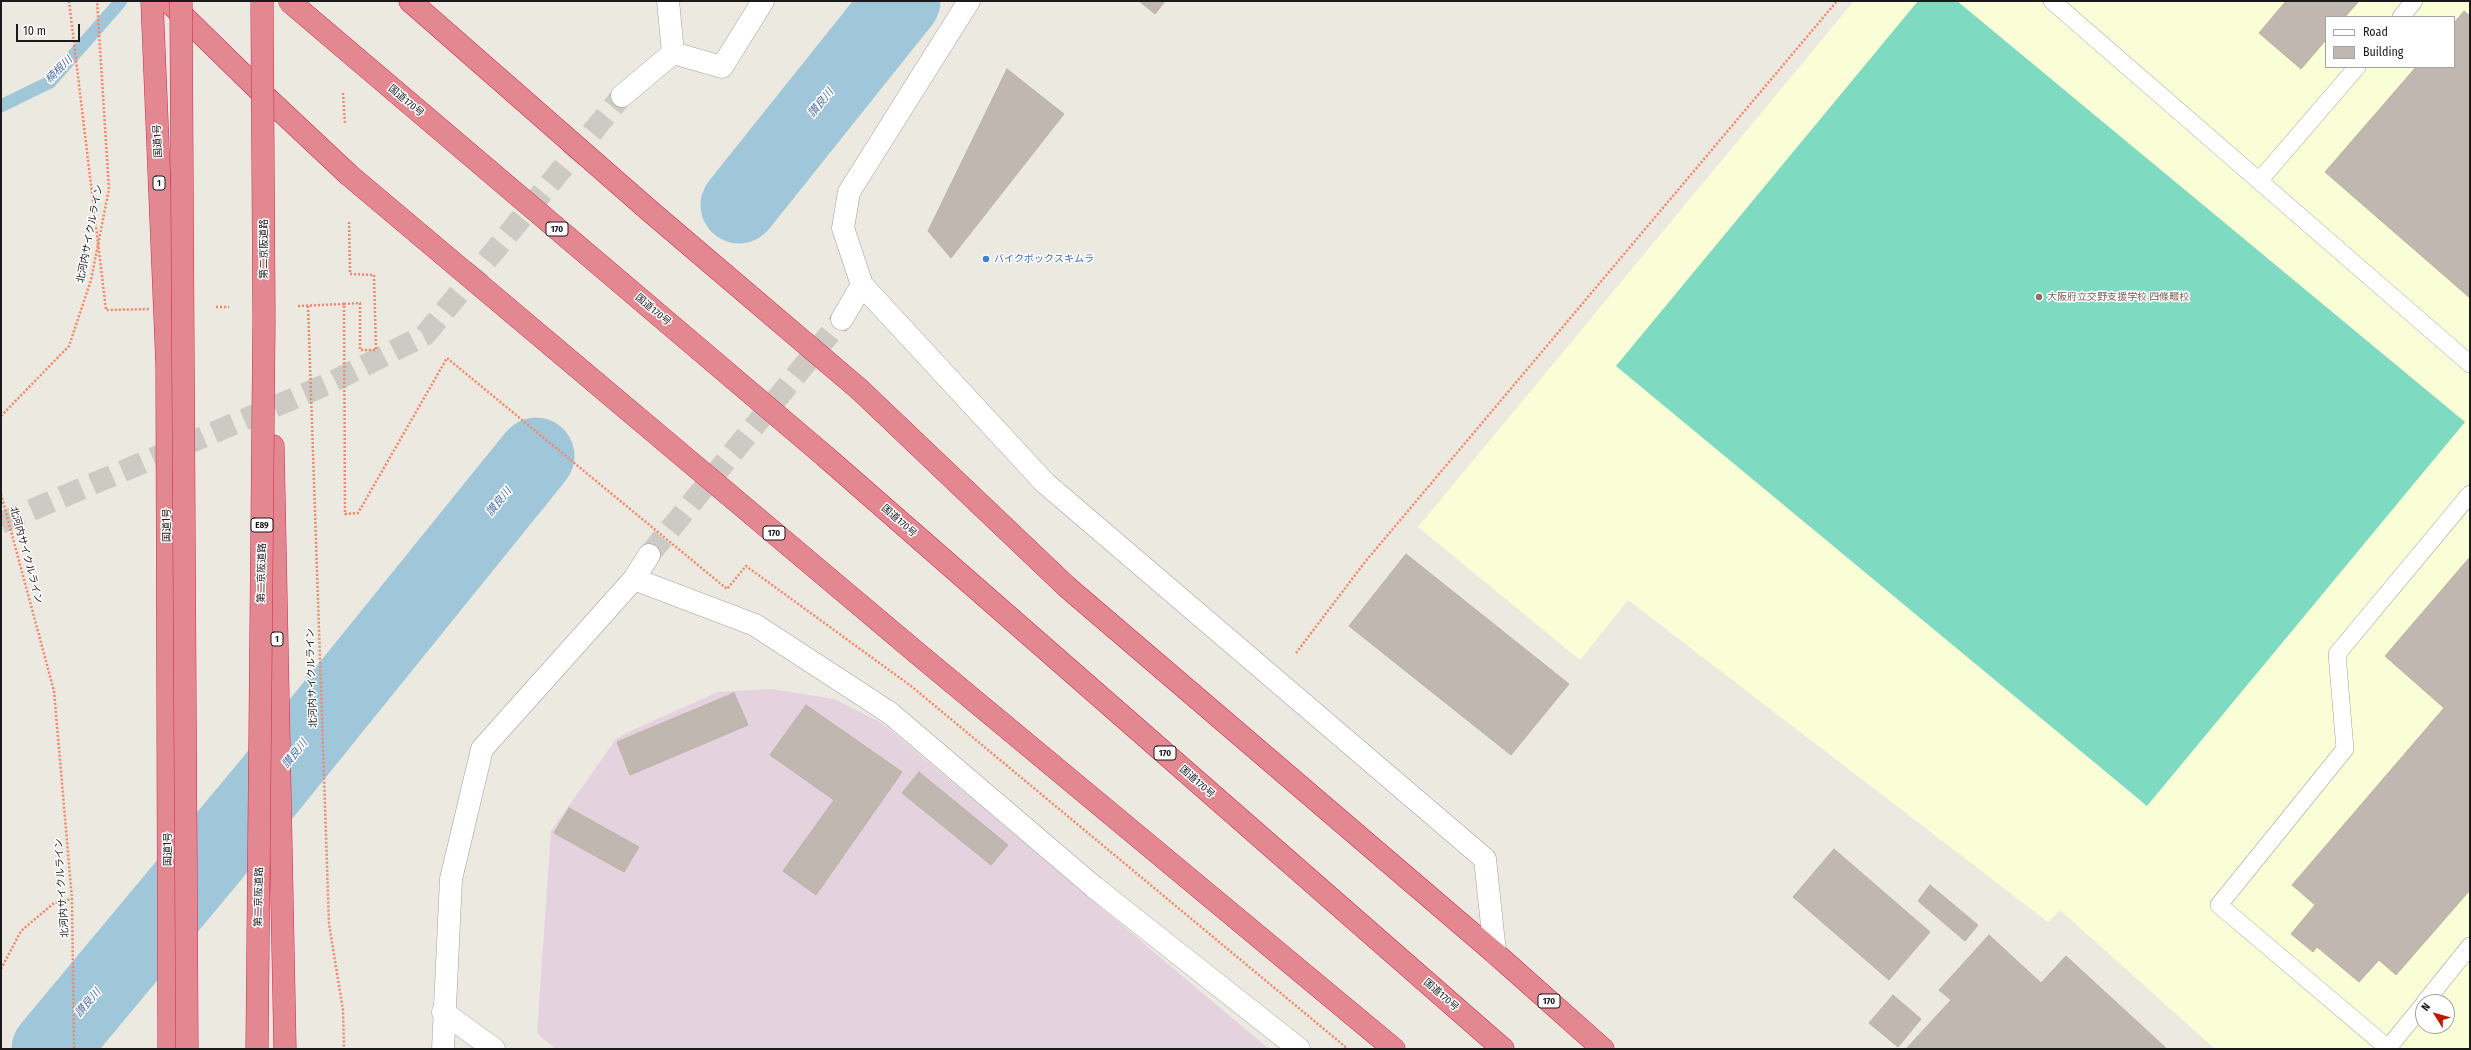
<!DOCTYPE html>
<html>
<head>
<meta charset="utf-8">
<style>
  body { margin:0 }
  #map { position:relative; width:2471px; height:1050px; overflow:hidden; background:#ece9e0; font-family:"Fira Sans Condensed",sans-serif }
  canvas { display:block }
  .frame { position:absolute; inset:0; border:2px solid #1a1a1a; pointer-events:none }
  .legend { position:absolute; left:2325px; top:16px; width:130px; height:52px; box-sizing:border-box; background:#fff; border:1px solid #a3a3a3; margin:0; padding:5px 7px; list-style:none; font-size:12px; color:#1a1a1a }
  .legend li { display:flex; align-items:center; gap:8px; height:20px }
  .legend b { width:20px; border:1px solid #a3a3a3 }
  .north { position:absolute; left:2415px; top:994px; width:40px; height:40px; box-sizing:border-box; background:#fff; border:1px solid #a3a3a3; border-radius:50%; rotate:307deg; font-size:11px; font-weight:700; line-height:16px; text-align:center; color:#1a1a1a }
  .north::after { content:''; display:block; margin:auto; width:14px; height:18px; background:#c01805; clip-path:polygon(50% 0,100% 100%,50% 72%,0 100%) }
  .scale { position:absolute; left:16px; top:24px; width:64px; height:18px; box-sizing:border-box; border:2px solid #1a1a1a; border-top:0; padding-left:5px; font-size:12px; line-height:14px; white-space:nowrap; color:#1a1a1a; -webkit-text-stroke:3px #fff; paint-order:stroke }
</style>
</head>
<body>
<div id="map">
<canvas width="2471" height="1050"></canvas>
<div class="frame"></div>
<ul class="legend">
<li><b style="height:5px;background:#fff"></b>Road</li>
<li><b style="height:11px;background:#c0b8b0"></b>Building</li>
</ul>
<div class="north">N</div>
<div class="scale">10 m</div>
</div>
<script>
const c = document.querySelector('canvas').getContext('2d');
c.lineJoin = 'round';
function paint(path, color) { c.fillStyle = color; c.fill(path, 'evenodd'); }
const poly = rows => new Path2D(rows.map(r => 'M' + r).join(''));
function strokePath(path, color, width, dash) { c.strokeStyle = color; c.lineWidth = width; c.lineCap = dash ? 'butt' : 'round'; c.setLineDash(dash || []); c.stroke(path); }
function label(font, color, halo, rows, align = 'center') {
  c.font = font + ' "Fira Sans Condensed","Noto Sans JP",sans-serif'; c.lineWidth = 3; c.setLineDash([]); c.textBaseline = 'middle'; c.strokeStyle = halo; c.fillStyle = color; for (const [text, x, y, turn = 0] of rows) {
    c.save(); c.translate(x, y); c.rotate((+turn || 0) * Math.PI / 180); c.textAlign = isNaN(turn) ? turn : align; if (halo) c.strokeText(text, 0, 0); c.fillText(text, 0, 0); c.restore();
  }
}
paint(poly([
  [772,689,834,699,882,723,1269,1049,555,1049,537,1033,551,831,616,739,626,733,718,692]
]), '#e5d2df');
paint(poly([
  [1854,1,2470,1,2470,1049,2215,1049,2060,910,2048,922,1628,600,1580,660,1418,527],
  [2326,17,2454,17,2454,67,2326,67],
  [2423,1002,2447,1002,2447,1026,2423,1026]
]), '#fafed7');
paint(poly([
  [1918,1,1957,1,2465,422,2147,806,1616,366]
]), '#7edac0');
strokePath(poly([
  [1,106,50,82,121,1]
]), '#a0c7d9', 13);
strokePath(poly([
  [739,205,902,1],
  [50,1049,270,785,536,456]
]), '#a0c7d9', 77);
const building = poly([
  [1139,1,1165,1,1155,14,1139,1],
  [2286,1,2359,1,2345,17,2326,17,2326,40,2301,69,2259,33,2286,1],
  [2464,11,2470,16,2470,298,2325,172,2416,67,2454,67,2454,23,2464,11],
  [1007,69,1064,114,951,258,928,231,1007,69],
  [1406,554,1569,684,1511,755,1349,626,1406,554],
  [2470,557,2470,890,2396,975,2379,960,2359,982,2317,947,2313,952,2291,934,2315,905,2292,885,2444,708,2385,656,2470,557],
  [734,693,748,725,630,775,617,742,734,693],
  [806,705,902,772,816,895,783,871,834,800,770,755,806,705],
  [919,772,1008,845,991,865,902,793,919,772],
  [569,808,639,847,624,872,554,833,569,808],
  [1834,849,1930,932,1889,980,1793,897,1834,849],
  [1930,885,1978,925,1965,941,1918,901,1930,885],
  [1989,935,2041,983,2066,956,2167,1049,1906,1049,1951,1000,1939,990,1989,935],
  [1893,995,1921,1019,1898,1047,1869,1023,1893,995]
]);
paint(building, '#c0b8b0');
strokePath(building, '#bdb1a3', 1);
strokePath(poly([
  [1,523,330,383,425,335,622,96],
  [649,555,842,319]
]), '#cccac2', 22, [22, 11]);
const lane = poly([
  [2052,1,2470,364],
  [2401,17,2414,1],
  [2259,181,2357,67],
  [2425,1002,2470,946],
  [2388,1048,2423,1005],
  [2389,1049,2219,905,2345,749,2337,654,2470,494]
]);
const street = poly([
  [673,53,722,67,763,1],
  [622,96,673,53,668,1],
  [862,285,1045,483,1485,859,1495,953],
  [842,319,862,285,843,228,849,192,969,1],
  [634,579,755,625,890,713,1094,887,1299,1049],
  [443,1012,494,1049],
  [443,1049,451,879,482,749,634,579,649,555]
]);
const highway = poly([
  [152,1,167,365,169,1049],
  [168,1,267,98,349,175,917,653,1394,1049],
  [410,1,651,212,859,389,1067,587,1495,953,1603,1049],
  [273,446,285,1049],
  [826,457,1503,1049]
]);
strokePath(lane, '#a1a1a1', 18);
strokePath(street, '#a1a1a1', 23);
strokePath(highway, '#cf2750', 23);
strokePath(poly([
  [343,93,345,124],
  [344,304,360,303,360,350,376,350,374,275,350,274,349,221],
  [1,416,69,346,91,280,109,189,97,1],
  [1,494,54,691,72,899,74,1049],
  [1296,653,1365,562,1837,1],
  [1,969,21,931,54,903,72,899]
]), '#f68467', 2.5, [2, 2]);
strokePath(lane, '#fff', 17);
strokePath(street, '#fff', 22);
strokePath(highway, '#e38890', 22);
const highwayBridge = poly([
  [181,1,187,1049],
  [289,1,826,457],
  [257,1049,264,320,262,1]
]);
strokePath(highwayBridge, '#cf2750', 23, []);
strokePath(poly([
  [69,1,106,310,149,309],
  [298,306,344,304,345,514,358,513,447,358,727,589,746,566,911,686,1348,1049],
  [308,306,329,924,343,1010,344,1049],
  [216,307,229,307]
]), '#f68467', 2.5, [2, 2]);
strokePath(highwayBridge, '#e38890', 22);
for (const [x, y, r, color] of [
  [986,259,4,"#3f7fe0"],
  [2039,297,4,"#8d6e63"]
]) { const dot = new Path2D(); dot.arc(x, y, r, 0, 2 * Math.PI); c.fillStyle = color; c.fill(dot); strokePath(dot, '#fff', 1.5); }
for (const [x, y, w] of [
  [159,183,12],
  [557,229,22],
  [262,525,22],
  [774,533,22],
  [277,639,12],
  [1165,753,22],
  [1549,1001,22]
]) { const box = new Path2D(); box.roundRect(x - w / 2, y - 7, w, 14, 3); c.fillStyle = '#fff'; c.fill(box); strokePath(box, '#1a1a1a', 1); }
label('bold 9px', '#1a1a1a', null, [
  ["1",159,183],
  ["170",557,229],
  ["E89",262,525],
  ["170",774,533],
  ["1",277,639],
  ["170",1165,753],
  ["170",1549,1001]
]);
label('10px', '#1a1a1a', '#fff', [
  ["国道170号",406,101,40],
  ["国道1号",158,141,-92],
  ["北河内サイクルライン",90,234,-79],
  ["第二京阪道路",264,249,-90],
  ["国道170号",653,310,40],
  ["国道170号",899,521,41],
  ["国道1号",167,525,-90],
  ["北河内サイクルライン",26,555,75],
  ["第二京阪道路",262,573,-89],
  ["北河内サイクルライン",312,678,-92],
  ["国道170号",1197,782,41],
  ["国道1号",168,849,-90],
  ["北河内サイクルライン",62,888,-94],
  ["第二京阪道路",259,897,-89],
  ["国道170号",1441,995,41]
]);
label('10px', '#366cbe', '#fff', [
  ["バイクボックスキムラ",994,259]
], 'left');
label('10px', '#785e54', '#fff', [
  ["大阪府立交野支援学校 四條畷校",2047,297]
], 'left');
label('italic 11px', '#4b6fa6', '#fff', [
  ["楠根川",59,70,-45],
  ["讃良川",821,103,-51],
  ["讃良川",499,502,-51],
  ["讃良川",295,754,-51],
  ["讃良川",88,1003,-50]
]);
</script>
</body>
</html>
